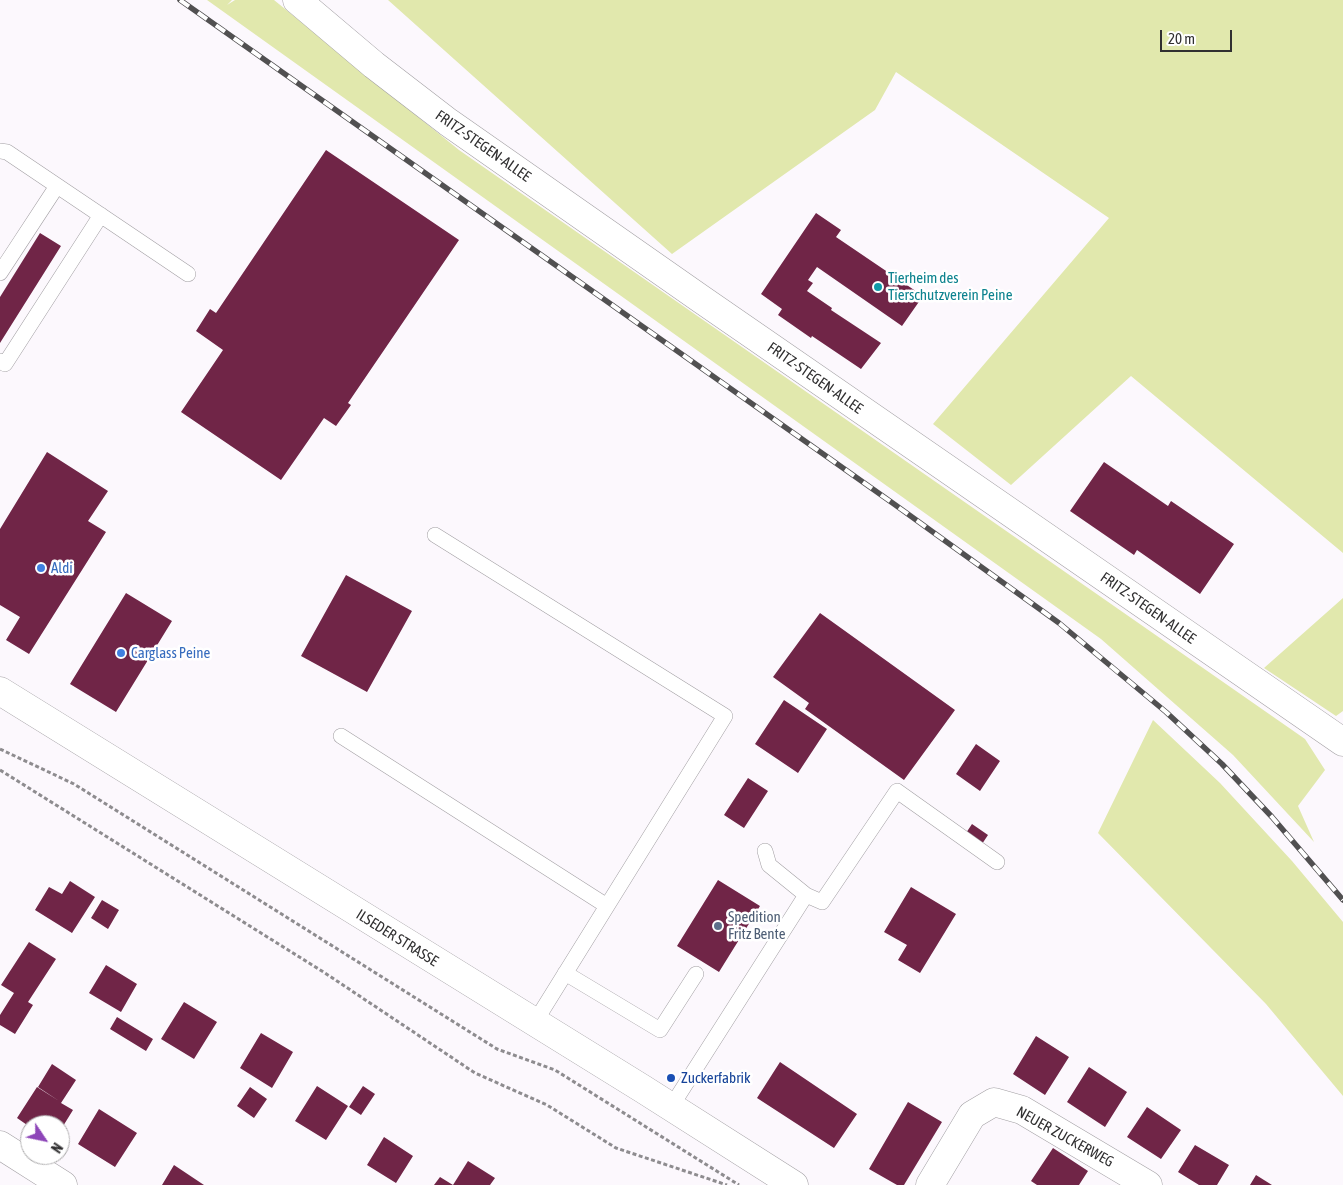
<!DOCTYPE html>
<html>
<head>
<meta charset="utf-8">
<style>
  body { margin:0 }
  #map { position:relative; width:1343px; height:1185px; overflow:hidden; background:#fcf8fd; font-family:"Asap Condensed",sans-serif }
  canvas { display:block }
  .north { position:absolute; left:20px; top:1115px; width:50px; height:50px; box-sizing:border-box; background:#fff; border:1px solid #adacad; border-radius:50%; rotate:124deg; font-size:14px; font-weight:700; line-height:20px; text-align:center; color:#313031 }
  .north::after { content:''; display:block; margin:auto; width:18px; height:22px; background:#8d45b8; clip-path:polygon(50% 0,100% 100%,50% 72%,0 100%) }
  .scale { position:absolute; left:1160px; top:30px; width:72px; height:22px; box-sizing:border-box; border:2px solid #313031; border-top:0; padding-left:6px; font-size:15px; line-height:18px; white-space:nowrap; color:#313031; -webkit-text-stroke:4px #fff; paint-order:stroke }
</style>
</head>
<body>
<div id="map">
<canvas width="1343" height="1185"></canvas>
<div class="north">N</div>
<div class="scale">20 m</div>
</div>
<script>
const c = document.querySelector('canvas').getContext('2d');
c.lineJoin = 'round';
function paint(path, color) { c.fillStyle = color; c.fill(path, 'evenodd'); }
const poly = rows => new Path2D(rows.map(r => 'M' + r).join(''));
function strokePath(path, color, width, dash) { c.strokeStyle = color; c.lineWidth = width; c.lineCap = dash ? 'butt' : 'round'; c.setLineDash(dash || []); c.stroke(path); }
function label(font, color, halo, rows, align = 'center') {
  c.font = font + ' "Asap Condensed",sans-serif'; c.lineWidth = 5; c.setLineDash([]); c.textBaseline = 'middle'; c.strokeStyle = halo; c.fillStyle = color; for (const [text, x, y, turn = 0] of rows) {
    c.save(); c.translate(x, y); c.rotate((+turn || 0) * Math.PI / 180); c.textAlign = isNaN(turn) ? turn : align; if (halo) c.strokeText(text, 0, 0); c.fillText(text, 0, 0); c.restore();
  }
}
paint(poly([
  [207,0,232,0,227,5,235,0,274,0,459,150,1305,739,1325,770,1298,806,1314,842,1233,755,1101,639],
  [388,0,1343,0,1343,553,1131,376,1011,485,933,424,1109,218,896,72,875,110,672,254],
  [1343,598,1343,711,1336,716,1264,668],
  [1153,720,1220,783,1292,861,1343,922,1343,1096,1266,1004,1098,833]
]), '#e1e8ad');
paint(poly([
  [326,150,459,240,348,403,351,405,336,426,324,418,281,480,181,412,223,350,196,331,210,309,216,313],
  [816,213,841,230,836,237,923,296,902,326,817,267,808,280,813,283,807,291,832,308,831,310,881,343,861,369,812,336,811,338,778,315,782,309,761,294],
  [40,233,61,246,0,343,0,297],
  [47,452,108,491,88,521,106,532,29,654,6,640,20,617,0,605,0,529],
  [1104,462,1168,506,1171,501,1234,544,1200,594,1137,550,1134,555,1070,511],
  [346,575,412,611,367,692,301,656],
  [126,593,172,621,116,712,70,684],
  [820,613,955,710,904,780,805,709,809,703,773,677],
  [784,700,827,729,798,773,755,744],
  [976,744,1000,761,980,791,956,774],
  [748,778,768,791,744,828,724,815],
  [972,824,988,835,980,847,964,836],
  [718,880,760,906,719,972,677,946],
  [70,881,95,897,72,933,35,910,49,887,62,894],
  [911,887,956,914,920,973,898,960,907,945,884,932],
  [102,900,119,910,108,929,91,918],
  [29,942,56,959,28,1002,33,1005,15,1034,0,1025,0,1015,14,993,1,985],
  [106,965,137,984,121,1012,89,993],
  [184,1002,217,1022,194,1059,161,1039],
  [117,1017,153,1039,146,1051,110,1029],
  [261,1033,293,1052,272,1088,240,1068],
  [1036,1036,1069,1057,1045,1095,1013,1074],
  [780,1062,857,1114,834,1148,757,1098],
  [52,1064,76,1080,61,1103,73,1110,60,1131,60,1125,30,1125,30,1127,17,1118,37,1087,59,1101,38,1087],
  [1089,1067,1127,1092,1105,1127,1067,1102],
  [317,1086,348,1106,326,1140,295,1121],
  [363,1086,375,1094,361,1115,349,1107],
  [250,1087,267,1099,254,1118,237,1106],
  [908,1102,942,1122,904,1185,897,1185,869,1169],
  [1147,1107,1181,1130,1161,1159,1127,1137],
  [99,1109,137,1133,115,1167,78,1144],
  [384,1137,413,1156,396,1183,367,1165],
  [1195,1145,1229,1165,1217,1185,1199,1185,1178,1172],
  [1053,1148,1088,1171,1079,1185,1037,1185,1031,1181],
  [468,1161,495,1178,490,1185,453,1185],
  [174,1165,204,1185,162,1185],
  [1256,1175,1272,1185,1250,1185],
  [440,1177,453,1185,434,1185]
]), '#702547');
const lane = poly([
  [0,151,7,152,188,274],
  [0,273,57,186],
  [0,361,5,364,101,215],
  [435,535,725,716,535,1022],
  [341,736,607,906],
  [806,895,822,902,897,791,997,862],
  [565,973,660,1030,696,974],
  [671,1107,806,895,769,865,765,851]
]);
const street = poly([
  [297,0,374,65,448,122,701,299,1343,742],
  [0,1145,63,1185],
  [930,1185,972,1115,994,1102,1022,1110,1148,1185]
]);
const secondary = poly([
  [0,691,643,1089,794,1185]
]);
strokePath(lane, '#a29fa3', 16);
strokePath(street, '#a29fa3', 29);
strokePath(secondary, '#a29fa3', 29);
strokePath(poly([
  [0,749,74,784,497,1049,555,1070,739,1185],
  [0,770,325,973,475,1073,547,1105,616,1148,727,1185]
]), '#8e8c8f', 3, [4, 2.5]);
strokePath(lane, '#fff', 15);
strokePath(street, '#fff', 28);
strokePath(secondary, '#fff', 28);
const rail = poly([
  [180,0,894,504,1059,623,1166,712,1222,764,1272,817,1343,900]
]);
strokePath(rail, '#515051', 5.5);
strokePath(rail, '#fff', 4, [11]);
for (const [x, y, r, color] of [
  [878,287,5,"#0f9aa8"],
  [41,568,5,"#3f7fe0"],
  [121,653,5,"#3f7fe0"],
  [718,926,5,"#5c6f8a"],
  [671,1078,5,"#1a4fb4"]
]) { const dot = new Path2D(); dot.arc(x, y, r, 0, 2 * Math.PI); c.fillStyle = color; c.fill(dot); strokePath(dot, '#fff', 2); }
label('15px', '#313031', '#fff', [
  ["FRITZ-STEGEN-ALLEE",483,146,35],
  ["FRITZ-STEGEN-ALLEE",815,378,35],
  ["FRITZ-STEGEN-ALLEE",1148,608,35],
  ["ILSEDER STRASSE",397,938,32],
  ["NEUER ZUCKERWEG",1065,1137,29]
]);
label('15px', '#0d838f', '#fff', [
  ["Tierheim des",888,278],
  ["Tierschutzverein Peine",888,295]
], 'left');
label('15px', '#366cbe', '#fff', [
  ["Aldi",51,568],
  ["Carglass Peine",131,653]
], 'left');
label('15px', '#4e5e75', '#fff', [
  ["Spedition",728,917],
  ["Fritz Bente",728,934]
], 'left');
label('15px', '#164399', '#fff', [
  ["Zuckerfabrik",681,1078]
], 'left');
</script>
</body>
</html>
